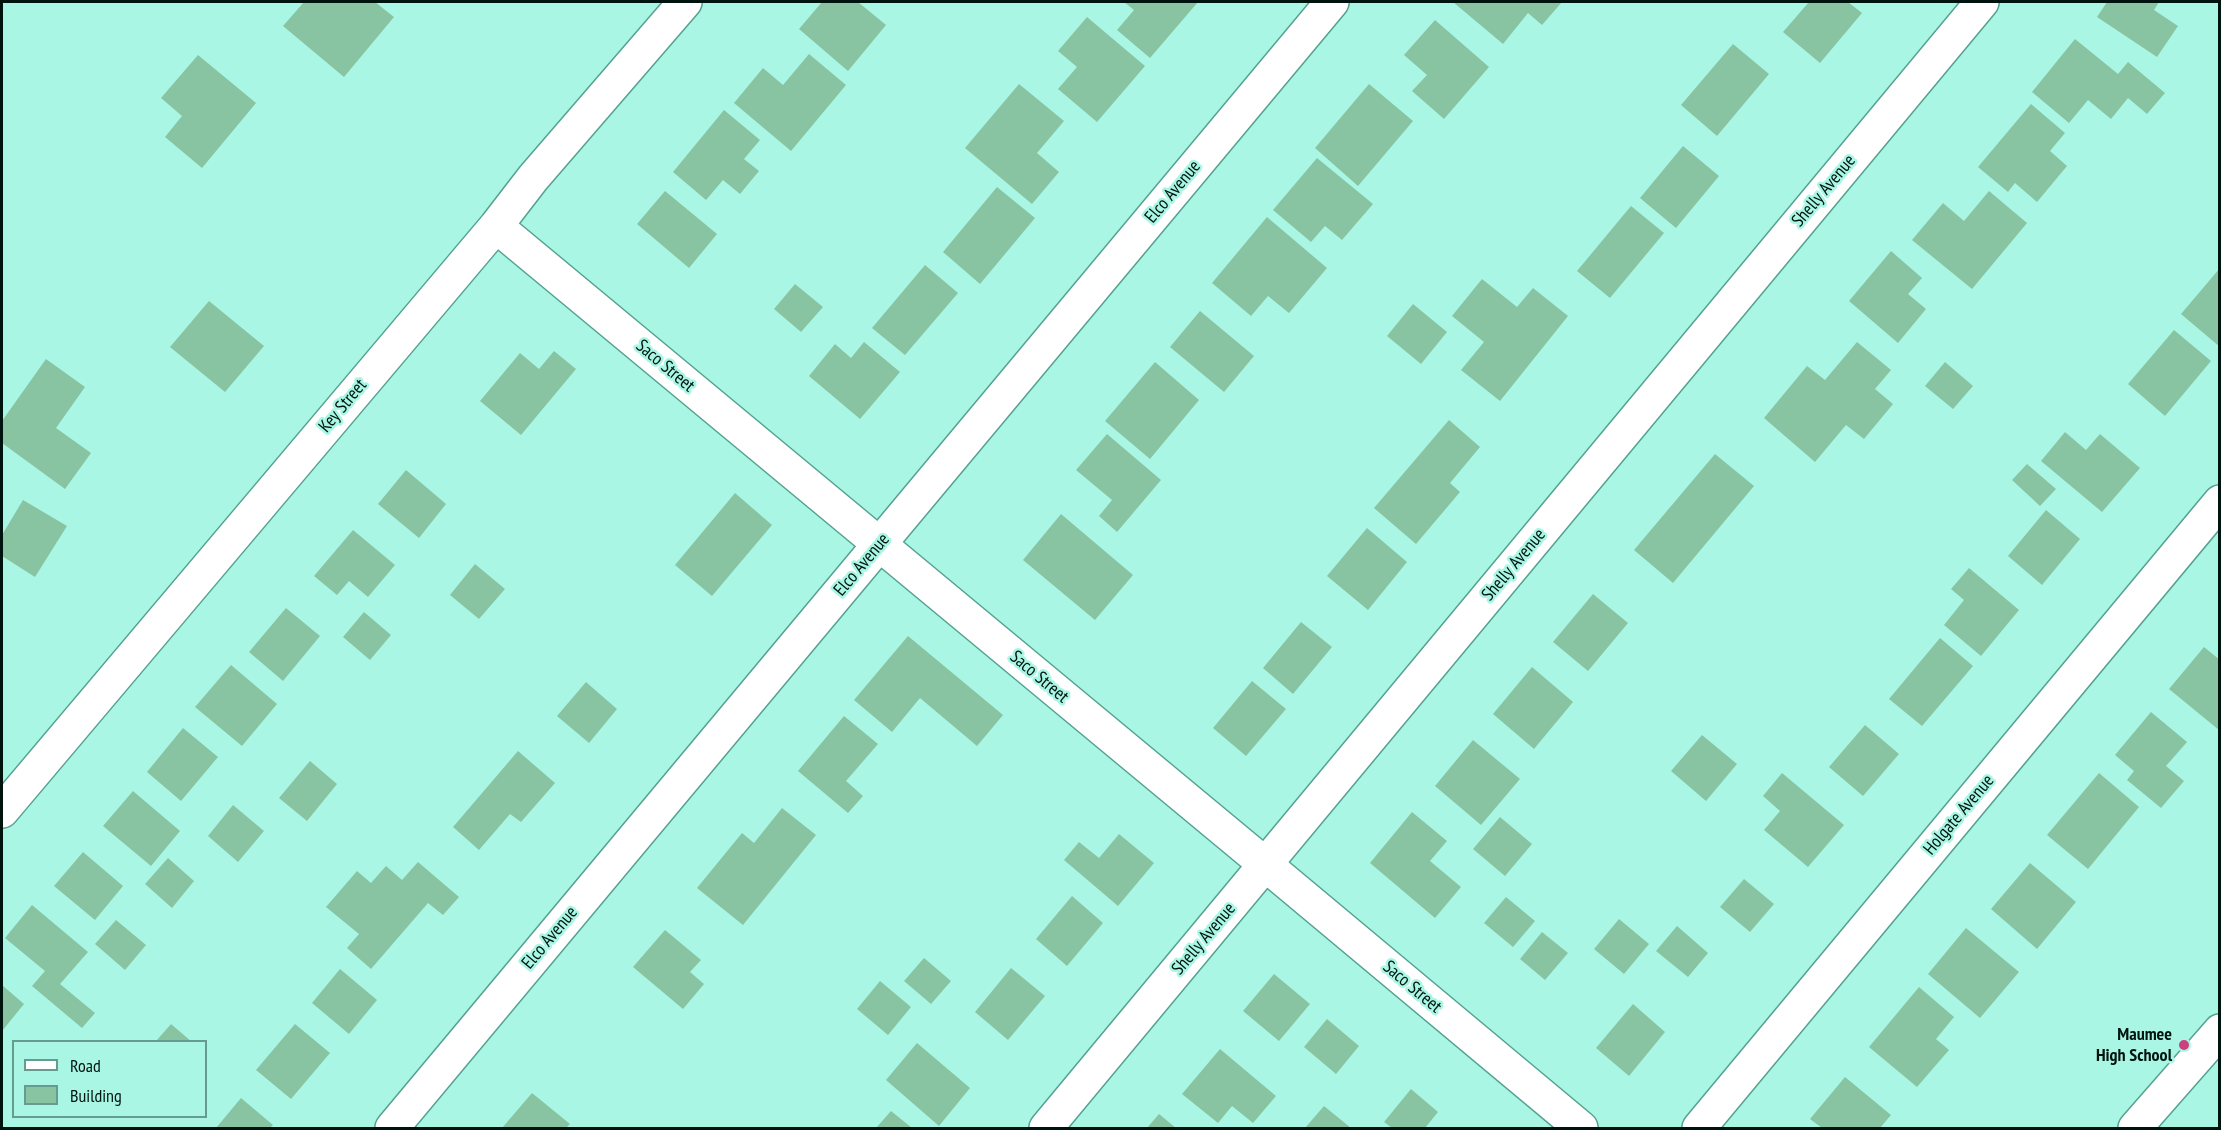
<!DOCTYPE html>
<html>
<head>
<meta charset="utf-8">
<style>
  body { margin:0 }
  #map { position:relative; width:2221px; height:1130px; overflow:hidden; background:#a9f6e4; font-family:"PT Sans Narrow",sans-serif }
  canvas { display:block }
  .frame { position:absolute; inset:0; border:3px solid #00140f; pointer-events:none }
  .legend { position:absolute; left:12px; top:1040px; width:195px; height:78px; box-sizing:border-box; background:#a9f6e4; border:2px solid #659c8f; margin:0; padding:8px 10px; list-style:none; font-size:18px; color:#00140f }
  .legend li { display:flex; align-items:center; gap:12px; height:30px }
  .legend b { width:30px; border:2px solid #659c8f }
</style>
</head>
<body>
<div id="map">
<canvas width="2221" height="1130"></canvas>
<div class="frame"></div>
<ul class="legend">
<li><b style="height:8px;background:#fff"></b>Road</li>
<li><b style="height:16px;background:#88c4a1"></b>Building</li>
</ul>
</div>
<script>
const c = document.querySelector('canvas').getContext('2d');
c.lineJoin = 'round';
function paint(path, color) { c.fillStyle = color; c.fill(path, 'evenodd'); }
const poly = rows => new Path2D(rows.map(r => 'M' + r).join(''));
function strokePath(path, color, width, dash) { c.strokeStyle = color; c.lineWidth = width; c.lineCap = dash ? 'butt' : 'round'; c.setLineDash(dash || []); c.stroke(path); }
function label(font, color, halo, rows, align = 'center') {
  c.font = font + ' "PT Sans Narrow",sans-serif'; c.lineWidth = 5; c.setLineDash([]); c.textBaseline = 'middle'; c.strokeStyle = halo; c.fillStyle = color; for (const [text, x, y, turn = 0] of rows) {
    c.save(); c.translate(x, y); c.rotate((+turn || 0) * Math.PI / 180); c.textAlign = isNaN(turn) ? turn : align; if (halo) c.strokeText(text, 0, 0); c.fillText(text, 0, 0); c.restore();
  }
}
paint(poly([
  [304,2,375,2,394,17,344,77,283,26],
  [822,2,858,2,886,25,848,71,799,29],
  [1124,2,1198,2,1150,58,1117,30,1134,10],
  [1453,2,1562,2,1542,25,1528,13,1503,44],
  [1809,2,1848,2,1862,13,1820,63,1783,32],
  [2107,2,2159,2,2154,10,2178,26,2157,57,2097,17],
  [1087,17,1145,66,1097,122,1058,89,1077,67,1058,51],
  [1435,20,1489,67,1444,119,1412,91,1427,75,1404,55],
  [2075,39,2118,74,2128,62,2165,93,2147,114,2128,98,2111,119,2088,100,2069,123,2032,92],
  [1733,44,1769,74,1717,136,1681,105],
  [809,54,846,85,791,151,734,103,763,68,783,85],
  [198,55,256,103,202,168,165,137,182,116,161,98],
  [1019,84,1064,121,1037,153,1059,172,1032,204,965,148],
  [1369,84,1413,121,1358,186,1315,148],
  [2031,104,2065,133,2050,151,2067,166,2037,202,2015,183,2008,192,1978,167],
  [724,110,760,140,744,159,759,171,740,194,723,180,706,200,673,172],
  [1683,146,1719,176,1676,228,1640,198],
  [1317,158,1373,204,1342,240,1325,226,1311,242,1273,210],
  [997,187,1035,218,980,284,943,252],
  [665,191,717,234,689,268,637,224],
  [1989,191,2027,223,1972,289,1912,240,1943,203,1964,221],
  [1631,206,1664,233,1610,298,1577,271],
  [1267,217,1327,268,1289,313,1268,296,1251,316,1212,283],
  [1891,251,1922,278,1908,294,1926,309,1898,343,1849,301],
  [925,265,958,293,905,355,872,328],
  [2220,268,2220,347,2181,314],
  [1482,279,1517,307,1533,288,1568,316,1500,401,1461,370,1484,342,1452,316],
  [795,284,823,307,801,332,774,309],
  [209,301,264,346,225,392,170,347],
  [1413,304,1447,332,1421,364,1387,336],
  [1200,311,1254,356,1224,392,1170,347],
  [2174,330,2211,361,2165,416,2128,384],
  [864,342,900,372,860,419,809,376,835,344,851,358],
  [1857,342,1891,370,1875,389,1893,404,1864,439,1846,425,1815,462,1764,418,1807,366,1825,380],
  [554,351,576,369,521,435,480,401,520,353,539,369],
  [46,359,85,387,56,428,91,453,65,489,2,443,2,421],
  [1155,362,1199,400,1150,459,1105,421],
  [1945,362,1973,386,1953,409,1925,386],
  [1449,420,1480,447,1450,483,1460,492,1416,544,1374,508],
  [2065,432,2086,450,2100,434,2140,468,2102,512,2041,461],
  [1107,434,1161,480,1117,532,1099,516,1112,500,1076,470],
  [1715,454,1754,486,1673,583,1634,550],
  [2027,464,2056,489,2040,506,2012,480],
  [406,470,446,504,419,538,378,504],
  [735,493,772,525,712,596,675,565],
  [23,500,67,526,35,577,2,556,2,535],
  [2046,510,2080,539,2042,585,2008,556],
  [1061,514,1133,575,1095,620,1023,560],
  [1367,528,1407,562,1368,610,1327,576],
  [353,530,395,565,368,597,349,581,337,595,314,576],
  [475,564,505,589,479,619,450,595],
  [1969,568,2019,610,1981,656,1944,625,1964,600,1951,589],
  [1593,594,1628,623,1588,671,1553,642],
  [286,608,320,636,283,681,249,652],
  [364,612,391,635,370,660,343,637],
  [1301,622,1332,647,1293,694,1263,668],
  [908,636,1003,715,977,746,920,698,892,732,854,700],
  [1940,638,1973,666,1922,726,1889,699],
  [2204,647,2220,660,2219,730,2169,689],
  [231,665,277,704,242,746,195,707],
  [1532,667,1573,702,1534,749,1493,714],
  [1252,681,1286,709,1246,756,1213,728],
  [586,682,617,709,589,743,557,716],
  [2151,712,2187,742,2166,766,2184,781,2161,808,2127,780,2134,771,2115,755],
  [844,716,878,744,846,781,863,796,848,813,798,771],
  [1865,725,1899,754,1863,796,1829,767],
  [183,728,218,757,181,801,147,772],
  [1702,735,1737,764,1706,801,1671,771],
  [1473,740,1520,779,1481,825,1435,786],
  [518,751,555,783,521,822,510,814,479,850,453,827],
  [310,761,337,784,307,821,279,798],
  [1782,773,1844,825,1808,867,1764,830,1780,811,1763,796],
  [2099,773,2139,807,2088,869,2047,835],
  [133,791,180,831,151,866,103,826],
  [233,805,264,831,238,862,208,836],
  [782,808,816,835,743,925,697,888,742,833,754,843],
  [1412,812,1447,841,1430,861,1461,887,1435,918,1370,863],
  [1500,817,1532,844,1505,876,1473,849],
  [1119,834,1154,863,1118,906,1064,860,1079,842,1099,858],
  [83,852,123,886,95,920,54,886],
  [168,858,194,881,172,908,145,884],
  [418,862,459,897,443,915,428,903,371,969,347,948,359,934,326,907,357,871,371,883,386,866,402,880],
  [2030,863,2076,902,2037,949,1991,909],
  [1744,879,1774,904,1750,932,1720,907],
  [1072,896,1103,923,1067,966,1036,939],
  [1506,897,1535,921,1513,947,1484,923],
  [32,905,88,952,60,984,95,1013,82,1028,32,986,45,971,5,938],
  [1619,919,1649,944,1624,974,1594,949],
  [116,920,146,945,125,970,95,944],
  [1677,926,1708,953,1688,977,1656,951],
  [1966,928,2019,972,1980,1018,1928,974],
  [665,930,701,960,690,972,704,984,683,1009,633,967],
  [1542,932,1568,953,1545,980,1520,959],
  [924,958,951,981,931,1004,904,981],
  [1011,968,1045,996,1008,1040,975,1012],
  [340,969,377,1000,349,1034,312,1003],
  [1274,974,1310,1004,1279,1041,1243,1011],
  [880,981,911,1007,888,1035,857,1009],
  [2,985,24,1004,2,1031],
  [1919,987,1954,1017,1936,1039,1949,1050,1917,1087,1869,1047],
  [1633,1004,1665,1032,1629,1076,1596,1048],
  [1327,1019,1359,1046,1336,1074,1304,1047],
  [171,1024,192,1042,157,1040],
  [295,1024,330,1053,291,1099,256,1070],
  [917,1043,970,1088,939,1126,886,1080],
  [1220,1049,1276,1096,1253,1123,1232,1106,1218,1123,1182,1094],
  [1845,1077,1891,1115,1880,1128,1822,1128,1810,1119],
  [1411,1089,1438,1112,1425,1128,1392,1128,1384,1122],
  [532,1093,570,1124,566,1128,502,1128],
  [241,1098,273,1125,270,1128,216,1128],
  [1324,1106,1351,1128,1305,1128],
  [891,1111,912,1128,876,1128],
  [1159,1114,1176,1128,1147,1128]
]), '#88c4a1');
const minor = poly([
  [496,226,1266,865,1581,1128],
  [2,811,496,226,533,178,685,2],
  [392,1128,1332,2],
  [1046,1128,1982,2],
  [1699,1128,2220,502],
  [2135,1128,2220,1031]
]);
strokePath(minor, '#55a191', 36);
strokePath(minor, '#fff', 33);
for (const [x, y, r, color] of [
  [2184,1045,6,"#ca417b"]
]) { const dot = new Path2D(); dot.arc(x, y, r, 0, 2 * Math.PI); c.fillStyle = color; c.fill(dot); strokePath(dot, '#a9f6e4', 2); }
label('18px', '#00140f', '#a9f6e4', [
  ["Shelly Avenue",1824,191,-50],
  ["Elco Avenue",1173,192,-50],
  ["Saco Street",665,366,40],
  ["Key Street",343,406,-50],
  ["Elco Avenue",862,565,-50],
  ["Shelly Avenue",1514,565,-50],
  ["Saco Street",1039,677,40],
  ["Holgate Avenue",1959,815,-50],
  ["Elco Avenue",550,938,-50],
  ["Shelly Avenue",1204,939,-50],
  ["Saco Street",1412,987,40]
]);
label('bold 18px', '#00140f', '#a9f6e4', [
  ["Maumee",2172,1035],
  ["High School",2172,1056]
], 'right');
</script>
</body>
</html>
